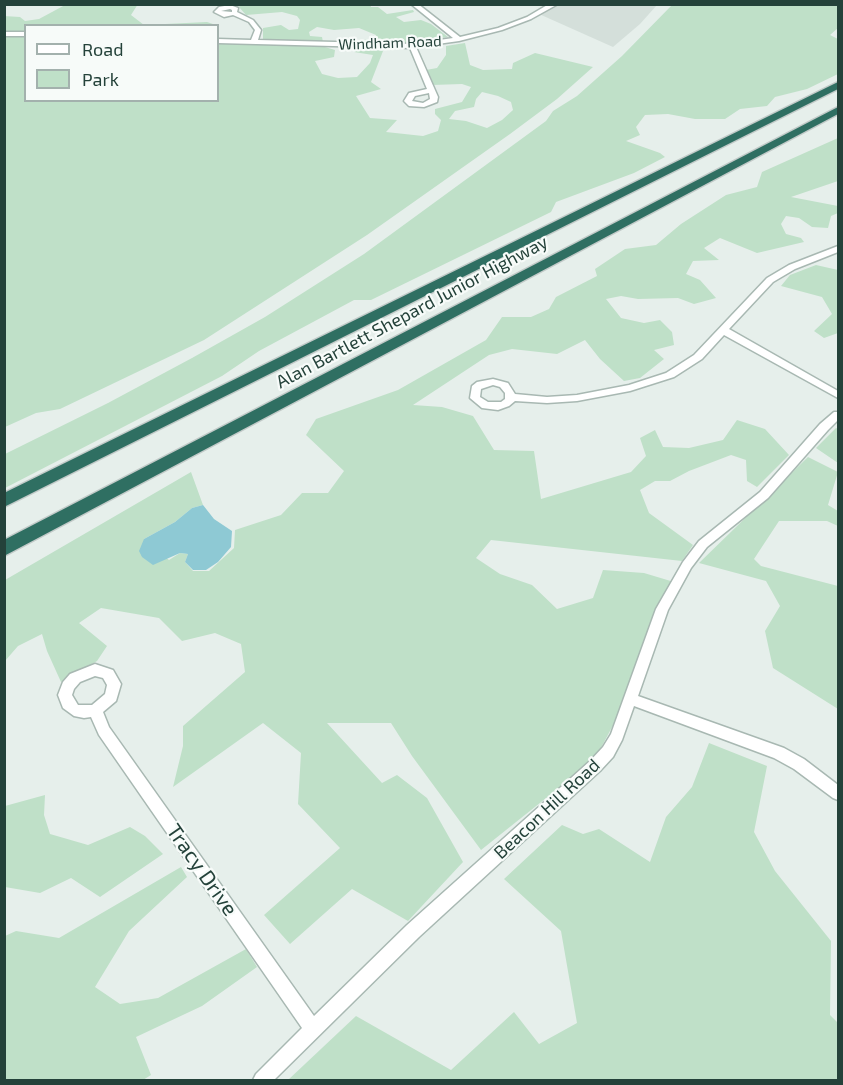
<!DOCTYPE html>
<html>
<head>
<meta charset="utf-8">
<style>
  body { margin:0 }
  #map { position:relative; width:843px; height:1085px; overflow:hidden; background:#e6efeb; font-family:"Exo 2",sans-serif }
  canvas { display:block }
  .frame { position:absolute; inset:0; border:6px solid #24423a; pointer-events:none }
  .legend { position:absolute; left:24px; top:24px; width:195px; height:78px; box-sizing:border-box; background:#f7fbf9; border:2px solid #a3b1ad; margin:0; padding:8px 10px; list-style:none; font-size:18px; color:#24423a }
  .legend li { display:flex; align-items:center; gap:12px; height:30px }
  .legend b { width:30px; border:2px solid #a3b1ad }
</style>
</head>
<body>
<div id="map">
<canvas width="843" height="1085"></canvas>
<div class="frame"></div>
<ul class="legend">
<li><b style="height:8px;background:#fff"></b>Road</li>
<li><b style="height:16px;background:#bfe0c8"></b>Park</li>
</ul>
</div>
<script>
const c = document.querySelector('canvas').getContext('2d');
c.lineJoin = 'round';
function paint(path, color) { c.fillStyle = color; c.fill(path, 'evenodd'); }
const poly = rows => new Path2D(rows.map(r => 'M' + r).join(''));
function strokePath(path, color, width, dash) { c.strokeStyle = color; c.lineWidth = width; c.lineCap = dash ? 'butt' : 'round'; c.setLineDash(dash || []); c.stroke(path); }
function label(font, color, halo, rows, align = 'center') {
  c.font = font + ' "Exo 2",sans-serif'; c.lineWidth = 4.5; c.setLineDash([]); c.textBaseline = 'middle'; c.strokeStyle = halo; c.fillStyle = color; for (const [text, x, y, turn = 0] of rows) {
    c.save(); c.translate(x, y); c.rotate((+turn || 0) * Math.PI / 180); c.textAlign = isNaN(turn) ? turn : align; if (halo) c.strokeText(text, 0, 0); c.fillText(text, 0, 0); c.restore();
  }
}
paint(poly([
  [557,5,657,5,640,24,613,47,539,14]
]), '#d4dfda');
paint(poly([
  [138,4,131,15,144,25,207,22,216,25,26,26,25,31,5,31,4,16,20,17,25,21,39,19,65,5,62,5],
  [241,4,370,4,371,7,378,7,387,14,413,10,414,12,396,17,404,22,421,20,431,24,448,37,406,43,352,45,353,42,375,38,376,35,359,28,334,30,317,27,309,32,310,36,322,37,323,42,342,42,340,45,263,40,263,28,281,25,289,30,298,29,300,20,297,16,282,12,246,15,239,7],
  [672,5,838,5,838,28,830,35,838,39,838,74,807,89,775,97,767,106,740,109,725,119,695,119,668,114,645,115,636,127,640,135,626,141,660,153,665,157,634,173,556,202,551,212,371,300,354,300,259,351,222,376,5,488,5,454,108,403,192,358,265,317,364,254,546,121,553,111,577,96,622,56],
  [5,35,25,35,26,100,218,100,218,43,325,47,335,50,334,57,315,61,322,74,338,78,357,77,370,63,373,55,354,52,361,48,383,51,371,82,381,89,356,96,370,118,397,120,386,132,423,136,438,131,441,120,435,114,435,109,462,102,471,87,462,84,432,85,426,70,437,68,446,55,446,46,465,43,470,65,483,70,512,69,513,63,535,53,593,67,557,99,510,134,367,235,204,340,60,409,36,413,5,427],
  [482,92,498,96,511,102,513,110,502,120,487,128,466,121,449,119,455,111,474,107,476,99],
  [838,138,838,181,791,197,838,206,838,213,831,216,828,228,812,227,799,218,786,216,781,224,786,234,801,238,804,242,757,253,720,238,704,248,719,260,693,261,686,274,700,280,716,298,694,304,678,298,638,299,621,296,606,299,621,318,644,323,660,320,672,332,674,345,654,350,664,359,640,378,624,381,600,359,585,340,557,354,512,349,489,355,413,405,442,407,473,416,494,450,534,451,541,499,631,472,646,456,640,438,655,430,663,447,689,448,723,440,737,420,765,429,789,455,757,487,747,481,746,460,731,455,689,471,670,481,655,481,640,490,649,513,693,545,682,561,491,540,476,558,500,574,532,585,557,609,593,598,603,570,644,573,674,582,627,699,595,759,481,850,412,756,391,723,327,723,382,783,397,775,427,798,463,862,408,921,352,889,290,944,264,915,340,848,298,804,301,753,263,723,173,787,183,746,183,726,245,672,241,644,215,633,182,641,159,618,101,608,79,623,107,646,97,661,61,682,47,651,42,634,18,646,5,661,5,580,191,472,203,505,192,508,175,522,144,539,169,560,180,553,188,554,185,562,193,571,209,571,234,548,235,530,281,515,302,493,328,493,344,471,306,435,316,419,398,390,486,340,502,317,531,317,549,309,556,297,597,276,595,269,625,249,656,245,681,224,726,195,757,187,762,172],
  [816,265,838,270,838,333,824,338,814,331,832,314,822,297,781,286,790,275],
  [836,428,838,429,838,463,816,448],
  [808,457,838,472,828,505,838,511,838,526,827,521,779,521,754,559,761,566,838,586,838,709,773,668,765,631,780,606,766,581,699,563],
  [709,743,767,766,754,832,775,871,831,941,830,1015,838,1023,838,1080,288,1080,356,1016,451,1070,514,1012,539,1044,577,1023,561,931,504,879,562,825,583,834,599,829,650,862,666,817,692,787],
  [45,795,44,815,50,834,88,845,130,827,145,836,163,854,100,897,71,878,40,893,5,887,5,806],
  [181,867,187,877,129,931,95,987,120,1004,158,998,246,949,257,967,202,1006,136,1037,151,1075,143,1080,5,1080,5,936,16,931,59,938]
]), '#bfe0c8');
paint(poly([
  [203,505,214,519,232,531,231,547,218,562,206,570,193,570,185,562,188,554,180,553,153,565,142,557,139,551,144,539,175,522,192,508]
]), '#8ec9d4');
const minor = poly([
  [411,4,418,4,460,37,498,28,527,17,549,4,558,4,531,19,502,30,459,41,416,47,438,97,437,102,424,107,409,106,404,101,409,93,427,89,410,48,218,43,218,39,251,40,255,30,249,22,233,15,224,17,214,12,219,7,230,5,238,8,237,12,253,20,261,30,258,40,412,44,453,38,411,4],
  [230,9,232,10,232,12,221,11,230,9],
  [429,93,430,99,423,103,412,101,415,96,429,93],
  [4,32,26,32,26,36,4,36,4,32],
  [838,246,838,252,795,269,773,282,729,329,838,391,838,398,724,335,702,359,674,377,630,391,577,401,547,403,515,401,509,406,498,410,482,408,470,398,472,386,477,382,493,379,508,383,515,394,547,397,577,395,629,385,666,373,694,355,767,278,789,265,838,246],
  [493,385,500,387,505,393,505,399,501,402,488,402,480,397,481,389,493,385],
  [834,412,838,412,838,420,828,430,768,498,707,547,691,568,668,610,638,696,784,748,804,759,838,785,838,800,833,798,794,769,774,758,634,706,622,740,613,757,600,771,419,937,274,1080,253,1080,256,1074,302,1028,99,735,91,717,84,718,74,716,63,708,58,695,63,682,70,674,95,664,113,670,121,684,116,701,103,712,109,727,314,1016,407,925,590,761,603,747,611,734,656,609,683,562,699,541,760,492,820,424,834,412],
  [95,676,103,678,107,685,105,694,92,705,78,705,72,695,74,689,80,682,95,676]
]);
const highway = poly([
  [838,82,838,89,4,507,4,493,838,82],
  [838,107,838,114,4,556,4,540,838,107]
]);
strokePath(minor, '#a8b8b2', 3);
strokePath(highway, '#c2cac8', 3);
paint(minor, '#fff');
paint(highway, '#2f6f62');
label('15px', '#24423a', '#f7fbf9', [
  ["Windham Road",390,43,-2]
]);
label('18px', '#24423a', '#f7fbf9', [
  ["Alan Bartlett Shepard Junior Highway",412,312,-28],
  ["Beacon Hill Road",547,809,-43]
]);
label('21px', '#24423a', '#f7fbf9', [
  ["Tracy Drive",202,870,55]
]);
</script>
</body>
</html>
